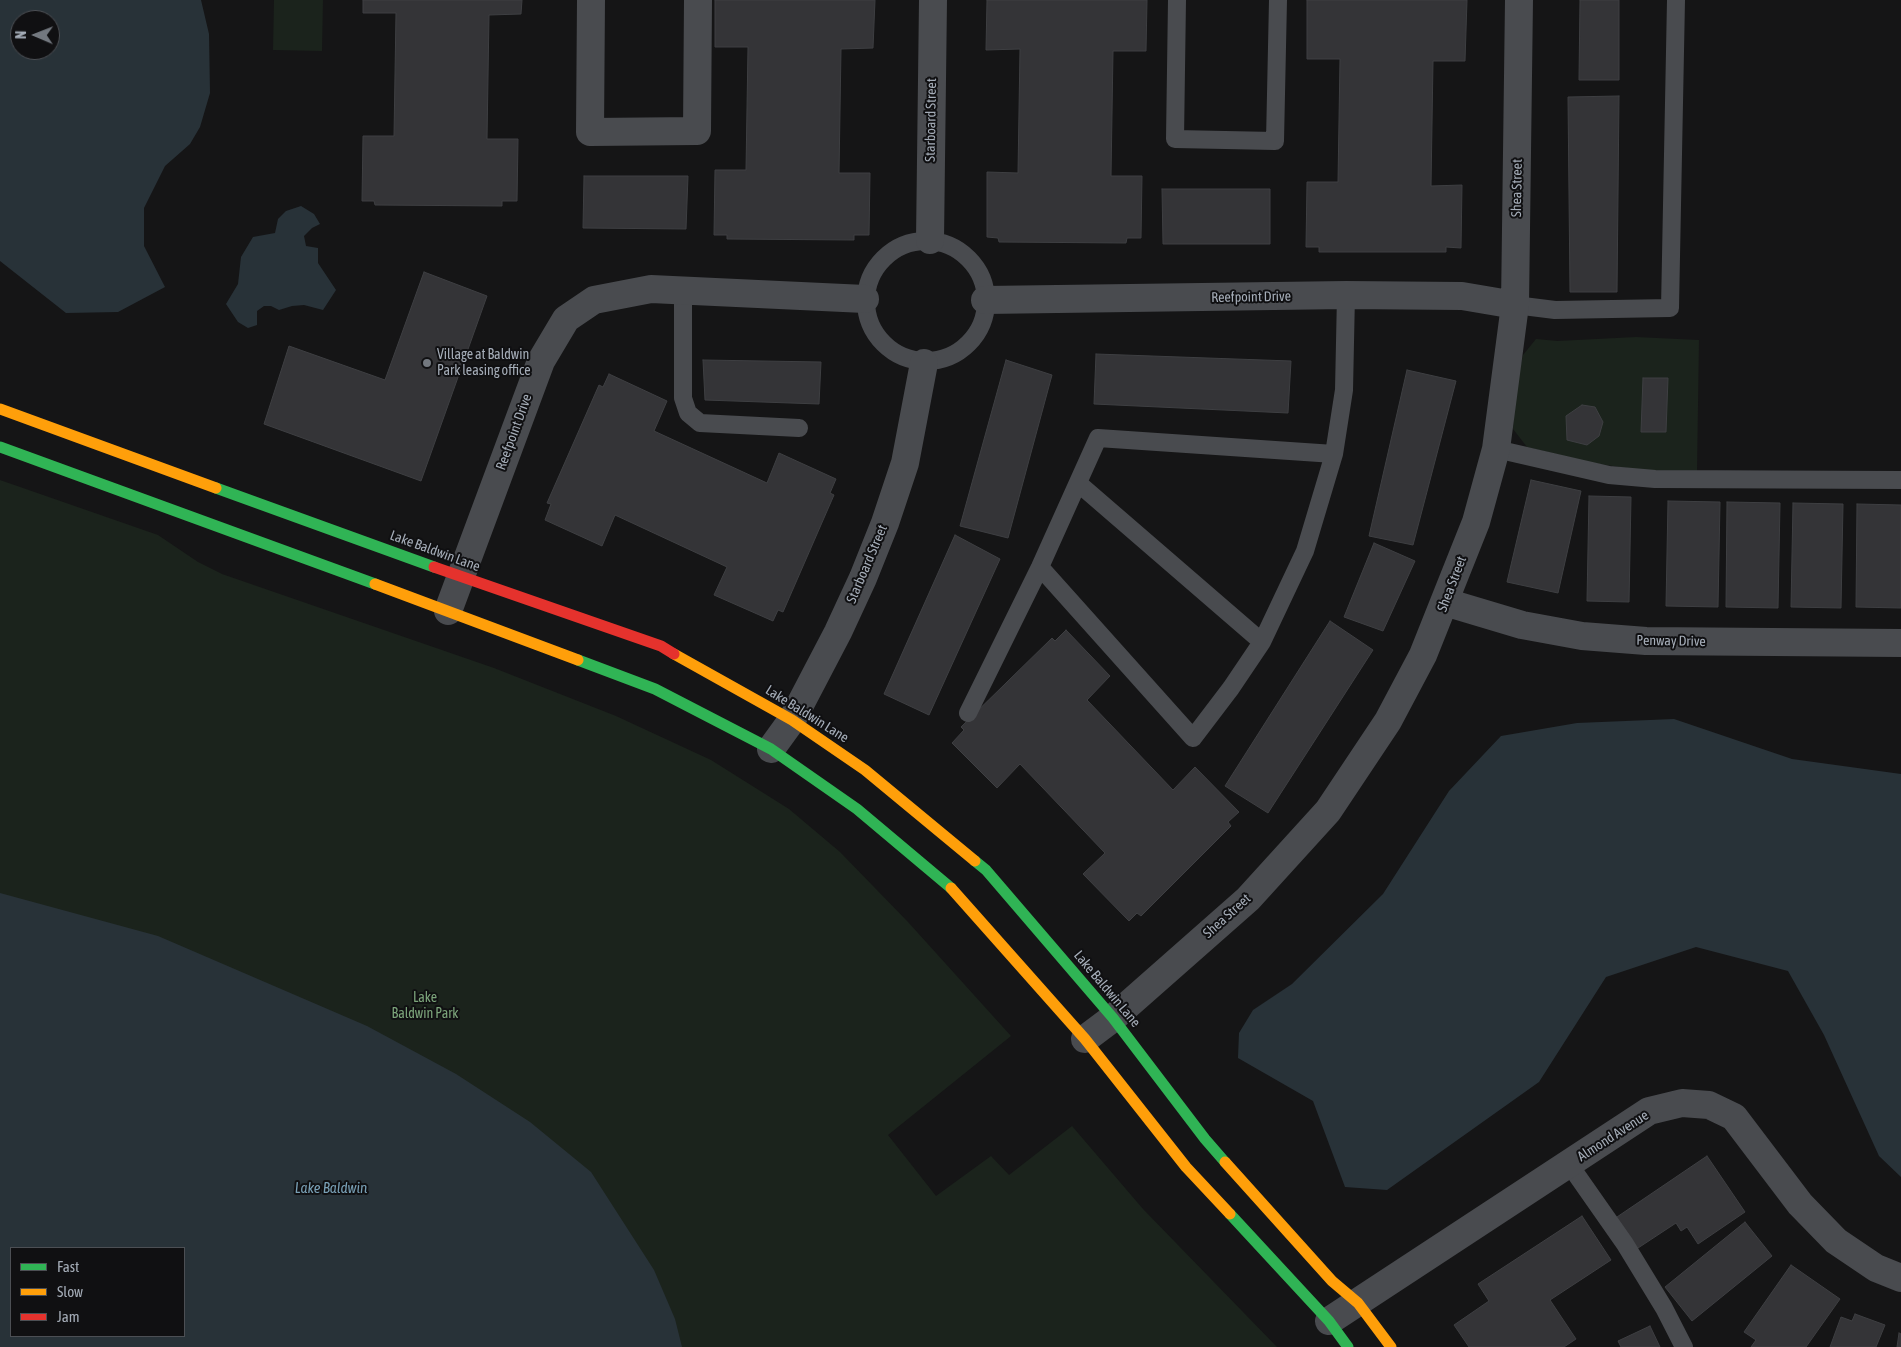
<!DOCTYPE html>
<html>
<head>
<meta charset="utf-8">
<style>
  body { margin:0 }
  #map { position:relative; width:1901px; height:1347px; overflow:hidden; background:#151516; font-family:"Asap Condensed",sans-serif }
  canvas { display:block }
  .legend { position:absolute; left:10px; top:1247px; width:175px; height:90px; box-sizing:border-box; background:#101012; border:1px solid #4c4f54; margin:0; padding:6px 9px; list-style:none; font-size:15px; color:#a5adb8 }
  .legend li { display:flex; align-items:center; gap:10px; height:25px }
  .legend b { width:25px; border:1px solid #4c4f54 }
  .north { position:absolute; left:10px; top:10px; width:50px; height:50px; box-sizing:border-box; background:#101012; border:1px solid #4c4f54; border-radius:50%; rotate:271deg; font-size:14px; font-weight:700; line-height:20px; text-align:center; color:#a5adb8 }
  .north::after { content:''; display:block; margin:auto; width:18px; height:22px; background:#73787f; clip-path:polygon(50% 0,100% 100%,50% 72%,0 100%) }
</style>
</head>
<body>
<div id="map">
<canvas width="1901" height="1347"></canvas>
<ul class="legend">
<li><b style="height:6px;background:#30b455"></b>Fast</li>
<li><b style="height:6px;background:#ff9f0a"></b>Slow</li>
<li><b style="height:6px;background:#e5322d"></b>Jam</li>
</ul>
<div class="north">N</div>
</div>
<script>
const c = document.querySelector('canvas').getContext('2d');
c.lineJoin = 'round';
function paint(path, color) { c.fillStyle = color; c.fill(path, 'evenodd'); }
const poly = rows => new Path2D(rows.map(r => 'M' + r).join(''));
function strokePath(path, color, width, dash) { c.strokeStyle = color; c.lineWidth = width; c.lineCap = dash ? 'butt' : 'round'; c.setLineDash(dash || []); c.stroke(path); }
function label(font, color, halo, rows, align = 'center') {
  c.font = font + ' "Asap Condensed",sans-serif'; c.lineWidth = 4; c.setLineDash([]); c.textBaseline = 'middle'; c.strokeStyle = halo; c.fillStyle = color; for (const [text, x, y, turn = 0] of rows) {
    c.save(); c.translate(x, y); c.rotate((+turn || 0) * Math.PI / 180); c.textAlign = isNaN(turn) ? turn : align; if (halo) c.strokeText(text, 0, 0); c.fillText(text, 0, 0); c.restore();
  }
}
paint(poly([
  [274,0,323,0,322,51,273,50],
  [1636,337,1699,340,1697,472,1648,471,1592,463,1527,447,1513,429,1516,384,1523,355,1536,339,1557,341],
  [0,480,158,535,198,562,222,574,494,668,616,716,711,760,789,809,840,852,908,922,1011,1036,888,1135,936,1196,991,1156,1009,1175,1072,1126,1143,1209,1277,1347,235,1347,184,1248,0,1192]
]), '#1b231c');
paint(poly([
  [0,0,201,0,209,34,210,93,200,127,190,144,165,166,144,208,144,246,165,287,118,312,66,313,0,261],
  [20,20,50,20,50,50,20,50],
  [301,206,314,214,320,224,312,228,304,236,306,246,318,248,318,263,336,290,323,310,304,305,292,306,279,310,271,306,264,306,257,311,257,325,248,328,238,322,226,304,238,284,241,257,253,237,275,233,278,219,286,211],
  [1674,719,1792,759,1901,774,1901,1177,1879,1156,1824,1035,1788,971,1696,947,1606,977,1539,1082,1387,1190,1345,1187,1313,1101,1238,1058,1239,1033,1253,1010,1292,984,1383,894,1449,791,1501,736,1577,723],
  [0,893,158,936,367,1026,456,1074,530,1122,591,1172,654,1270,675,1319,682,1347,0,1347],
  [184,1248,184,1336,11,1336,11,1248]
]), '#283238');
const building = poly([
  [363,0,522,0,521,14,489,15,487,139,518,139,517,201,502,201,502,206,375,205,374,201,362,201,363,136,394,136,396,13,363,13,363,0],
  [715,0,875,0,873,48,841,49,839,173,870,173,869,235,854,235,854,240,727,239,727,235,714,235,715,170,746,170,748,47,715,47,715,0],
  [987,0,1147,0,1146,51,1113,51,1111,176,1142,176,1141,238,1127,238,1126,243,999,242,998,238,987,237,987,172,1018,173,1020,49,986,50,987,0],
  [1307,0,1467,0,1465,61,1433,61,1431,186,1462,185,1461,248,1446,247,1446,252,1319,252,1319,247,1306,247,1307,182,1338,182,1340,59,1307,59,1307,0],
  [1580,0,1619,0,1619,80,1579,80,1580,0],
  [1619,96,1617,292,1570,292,1568,97,1619,96],
  [584,176,688,176,686,229,583,228,584,176],
  [1162,189,1270,189,1270,244,1163,244,1162,189],
  [424,272,487,296,421,481,264,424,289,346,385,380,424,272],
  [1096,354,1291,361,1288,413,1094,404,1096,354],
  [703,360,821,362,819,404,705,400,703,360],
  [1006,360,1052,375,1008,538,960,526,1006,360],
  [1407,370,1456,381,1413,545,1369,536,1407,370],
  [609,374,667,401,654,431,767,483,779,453,836,479,830,493,834,495,783,612,778,610,773,621,714,595,727,567,615,515,602,546,545,520,551,504,547,503,599,385,603,387,609,374],
  [1643,378,1668,378,1666,432,1641,432,1643,378],
  [1582,405,1595,407,1603,422,1599,436,1587,445,1567,440,1566,416,1582,405],
  [1531,480,1581,491,1558,593,1507,582,1531,480],
  [1589,496,1631,497,1629,602,1587,601,1589,496],
  [1668,501,1720,502,1718,607,1666,606,1668,501],
  [1727,502,1780,503,1778,608,1726,607,1727,502],
  [1793,503,1843,504,1841,608,1791,607,1793,503],
  [1857,504,1901,505,1901,608,1856,607,1857,504],
  [955,535,1000,559,929,715,884,694,955,535],
  [1374,543,1415,561,1383,631,1344,617,1374,543],
  [1330,621,1373,650,1268,813,1225,786,1330,621],
  [1066,630,1110,676,1087,700,1173,790,1195,767,1239,812,1228,822,1231,826,1141,916,1137,913,1129,921,1083,874,1105,853,1020,764,997,788,952,743,964,730,961,727,1052,638,1055,641,1066,630],
  [1707,1156,1745,1212,1698,1244,1687,1227,1681,1231,1676,1223,1635,1250,1614,1219,1707,1156],
  [1582,1216,1611,1260,1550,1300,1576,1339,1564,1347,1469,1347,1454,1325,1489,1301,1478,1284,1582,1216],
  [1745,1222,1772,1256,1692,1321,1665,1287,1745,1222],
  [1791,1265,1840,1299,1806,1347,1751,1347,1756,1340,1744,1332,1791,1265],
  [1855,1314,1885,1325,1876,1347,1830,1347,1841,1317,1852,1321,1855,1314],
  [1650,1326,1660,1347,1621,1347,1618,1341,1650,1326],
  [1899,1333,1901,1334,1901,1347,1897,1347,1899,1333]
]);
paint(building, '#343437');
strokePath(building, '#3e3f42', 1);
strokePath(poly([
  [1177,0,1175,139,1275,141,1278,0],
  '866 301a60 60 0 1 1 120 0a60 60 0 1 1-120 0Z',
  [683,290,683,398,688,413,700,423,799,428],
  [1515,305,1555,310,1670,308,1676,0],
  [1496,449,1609,475,1655,479,1901,480],
  [1078,483,1262,642],
  [1040,567,1193,738,1231,688,1262,642,1305,551,1334,454,1344,390,1346,295],
  [968,713,1040,567,1098,438,1334,454],
  [1569,1164,1625,1244,1664,1308,1684,1347]
]), '#494b4f', 18);
strokePath(poly([
  [591,0,590,132,697,131,698,0],
  [930,240,933,0],
  [985,300,1346,295,1462,296,1515,305],
  [1445,602,1522,625,1582,636,1646,641,1901,643],
  [448,611,541,361,566,319,594,300,651,289,865,299],
  [771,749,792,720,838,632,863,578,885,523,905,463,924,363],
  [1085,1039,1113,1018,1248,899,1328,811,1388,721,1423,655,1476,522,1496,449,1515,305,1519,0],
  [1329,1321,1649,1111,1682,1103,1709,1105,1734,1117,1800,1204,1836,1241,1876,1268,1901,1278]
]), '#494b4f', 28);
strokePath(poly([
  [0,447,375,584],
  [216,488,434,567],
  [578,660,655,689,771,749,857,809,951,888],
  [975,861,986,870,1113,1018,1205,1139,1225,1162],
  [1230,1214,1329,1321,1348,1347]
]), '#30b455', 11);
strokePath(poly([
  [0,409,216,488],
  [375,584,578,660],
  [674,654,792,720,865,770,975,861],
  [951,888,1085,1039,1186,1167,1230,1214],
  [1225,1162,1332,1281,1358,1303,1391,1347]
]), '#ff9f0a', 11);
strokePath(poly([
  [434,567,661,646,674,654]
]), '#e5322d', 11);
for (const [x, y, r, color] of [
  [427,363,5,"#73787f"]
]) { const dot = new Path2D(); dot.arc(x, y, r, 0, 2 * Math.PI); c.fillStyle = color; c.fill(dot); strokePath(dot, '#101012', 2); }
label('14px', '#a5adb8', '#101012', [
  ["Starboard Street",931,120,-89],
  ["Shea Street",1517,188,-89],
  ["Reefpoint Drive",1251,297,-1],
  ["Reefpoint Drive",514,432,-70],
  ["Lake Baldwin Lane",435,551,20],
  ["Starboard Street",867,564,-67],
  ["Shea Street",1452,584,-69],
  ["Penway Drive",1671,641,1],
  ["Lake Baldwin Lane",807,714,32],
  ["Shea Street",1227,916,-42],
  ["Lake Baldwin Lane",1107,989,50],
  ["Almond Avenue",1613,1136,-33]
]);
label('14px', '#a5adb8', '#101012', [
  ["Village at Baldwin",437,355],
  ["Park leasing office",437,371]
], 'left');
label('14px', '#7ca47b', '#101012', [
  ["Lake",425,998],
  ["Baldwin Park",425,1014]
]);
label('italic 15px', '#79a0b6', '#101012', [
  ["Lake Baldwin",331,1188]
]);
</script>
</body>
</html>
